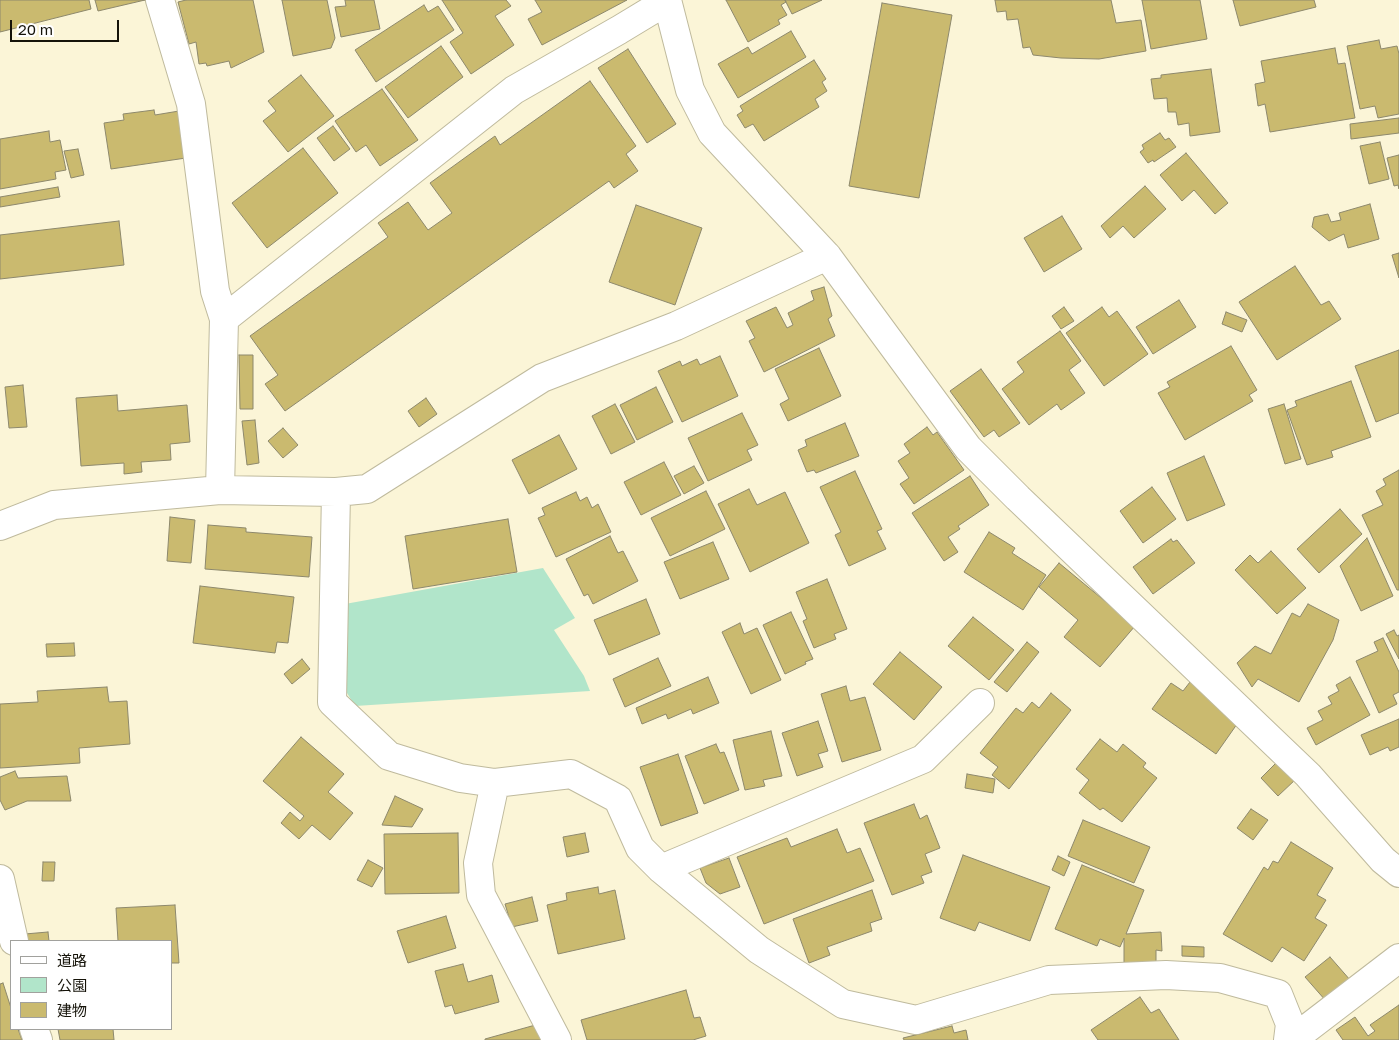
<!DOCTYPE html>
<html>
<head>
<meta charset="utf-8">
<style>
  body { margin:0 }
  #map { position:relative; width:1399px; height:1040px; overflow:hidden; background:#fbf5d7; font-family:"Golos Text","Noto Sans JP",sans-serif }
  canvas { display:block }
  .legend { position:absolute; left:10px; top:940px; width:162px; height:90px; box-sizing:border-box; background:#fff; border:1px solid #a1a19d; margin:0; padding:6px 9px; list-style:none; font-size:15px; color:#151309 }
  .legend li { display:flex; align-items:center; gap:10px; height:25px }
  .legend b { width:25px; border:1px solid #a1a19d }
  .scale { position:absolute; left:10px; top:20px; width:109px; height:22px; box-sizing:border-box; border:2px solid #151309; border-top:0; padding-left:6px; font-size:15px; line-height:18px; white-space:nowrap; color:#151309; -webkit-text-stroke:4px #fff; paint-order:stroke }
</style>
</head>
<body>
<div id="map">
<canvas width="1399" height="1040"></canvas>
<ul class="legend">
<li><b style="height:6px;background:#fff"></b>道路</li>
<li><b style="height:14px;background:#b1e5ca"></b>公園</li>
<li><b style="height:14px;background:#caba6f"></b>建物</li>
</ul>
<div class="scale">20 m</div>
</div>
<script>
const c = document.querySelector('canvas').getContext('2d');
c.lineJoin = 'round';
function paint(path, color) { c.fillStyle = color; c.fill(path, 'evenodd'); }
const poly = rows => new Path2D(rows.map(r => 'M' + r).join(''));
function strokePath(path, color, width, dash) { c.strokeStyle = color; c.lineWidth = width; c.lineCap = dash ? 'butt' : 'round'; c.setLineDash(dash || []); c.stroke(path); }
paint(poly([
  [543,568,575,618,554,630,584,676,590,691,355,706,344,688,345,604]
]), '#b1e5ca');
const building = poly([
  [0,0,89,0,91,9,0,32,0,0],
  [95,0,145,0,98,11,95,0],
  [186,0,253,0,264,52,231,68,229,61,207,66,206,63,199,64,196,42,189,44,178,2,186,0],
  [282,0,327,0,335,38,331,48,293,56,282,0],
  [345,0,374,0,380,29,341,37,335,7,346,6,345,0],
  [442,0,506,0,511,6,495,16,514,45,471,74,450,42,463,33,442,0],
  [535,0,627,0,542,45,528,19,542,12,535,0],
  [726,0,785,0,786,2,781,5,787,15,778,20,780,24,748,42,726,0],
  [785,0,822,0,792,14,785,0],
  [995,0,1111,0,1116,23,1141,20,1146,51,1099,59,1061,58,1033,55,1030,47,1023,48,1018,19,1007,20,1006,11,997,12,995,0],
  [1142,0,1200,0,1207,39,1151,49,1142,0],
  [1233,0,1314,0,1316,7,1240,26,1233,0],
  [882,3,952,15,919,198,849,186,882,3],
  [424,5,428,12,438,6,454,30,376,82,355,50,424,5],
  [791,31,806,57,738,98,718,64,748,47,752,54,791,31],
  [1379,40,1381,49,1397,46,1399,54,1399,114,1378,118,1375,106,1360,109,1347,46,1379,40],
  [441,46,463,77,408,118,385,87,441,46],
  [1335,48,1338,64,1345,63,1355,118,1270,132,1265,104,1258,106,1255,84,1265,82,1261,61,1335,48],
  [628,49,676,124,647,143,598,68,628,49],
  [814,60,826,79,822,82,827,91,815,99,819,107,764,141,753,124,745,128,737,115,743,111,740,106,814,60],
  [1211,69,1220,132,1190,136,1189,123,1178,125,1176,112,1168,112,1167,98,1154,99,1151,79,1161,78,1161,75,1211,69],
  [301,75,334,116,288,152,263,121,276,111,268,101,301,75],
  [590,81,636,146,626,154,638,171,614,188,609,181,285,411,265,384,278,375,250,336,388,237,378,223,408,202,428,230,452,213,430,183,495,136,500,145,590,81],
  [382,89,418,140,380,166,366,145,356,152,335,121,382,89],
  [154,110,155,115,179,111,186,158,111,169,104,123,124,120,123,114,154,110],
  [1399,118,1399,133,1351,139,1350,124,1399,118],
  [333,126,350,149,334,161,317,138,333,126],
  [49,131,50,142,60,140,66,170,55,172,56,179,0,189,0,139,49,131],
  [1160,133,1165,140,1169,138,1176,147,1154,162,1153,160,1148,163,1140,152,1144,149,1142,145,1160,133],
  [1380,142,1389,179,1369,184,1360,146,1380,142],
  [303,148,338,193,267,248,232,203,303,148],
  [78,149,84,175,71,178,64,151,78,149],
  [1186,153,1228,203,1215,214,1194,190,1182,201,1160,175,1186,153],
  [1399,155,1399,189,1398,185,1394,186,1387,158,1399,155],
  [1145,186,1166,209,1134,238,1123,226,1110,238,1101,226,1145,186],
  [58,187,60,197,0,207,0,197,58,187],
  [1370,204,1379,239,1348,248,1344,234,1329,241,1312,227,1314,217,1328,214,1331,222,1341,220,1339,213,1370,204],
  [636,205,702,228,675,305,609,282,636,205],
  [1062,216,1082,249,1044,272,1024,238,1062,216],
  [119,221,124,265,0,279,0,235,119,221],
  [1399,253,1399,278,1392,255,1399,253],
  [1295,266,1321,305,1329,301,1341,319,1277,360,1239,302,1295,266],
  [824,287,832,316,828,319,835,336,764,372,749,341,755,338,746,321,776,307,787,328,793,325,788,313,814,300,811,291,824,287],
  [1179,300,1196,327,1153,354,1136,327,1179,300],
  [1064,307,1074,321,1061,329,1052,316,1064,307],
  [1102,307,1109,317,1117,311,1148,354,1104,386,1066,333,1102,307],
  [1226,312,1247,320,1242,332,1222,324,1226,312],
  [1060,331,1081,361,1069,370,1085,393,1061,410,1057,404,1029,425,1002,389,1024,372,1017,362,1060,331],
  [1231,346,1257,390,1249,395,1253,401,1185,440,1158,393,1170,387,1167,382,1231,346],
  [819,348,841,396,788,421,780,404,789,399,775,369,819,348],
  [1399,350,1399,413,1376,422,1355,366,1399,350],
  [239,355,253,355,253,409,240,409,239,355],
  [720,356,738,396,682,422,658,371,680,361,682,366,697,359,700,365,720,356],
  [981,369,1020,423,999,437,994,430,984,437,950,391,981,369],
  [1351,381,1371,437,1331,451,1333,457,1307,465,1287,410,1297,406,1295,401,1351,381],
  [23,385,27,427,9,428,5,387,23,385],
  [656,387,673,422,637,440,620,405,656,387],
  [117,395,118,411,187,405,190,442,170,444,171,460,141,462,142,472,124,474,124,463,81,466,76,398,117,395],
  [426,398,437,414,419,427,408,411,426,398],
  [615,404,635,442,611,454,592,416,615,404],
  [1284,404,1301,459,1285,464,1268,409,1284,404],
  [742,413,758,445,747,450,752,460,708,481,688,438,742,413],
  [255,420,259,463,247,465,242,421,255,420],
  [845,423,859,456,816,473,814,470,807,472,798,450,807,446,805,440,845,423],
  [927,427,933,435,937,432,964,470,914,504,900,484,909,478,898,461,910,453,904,444,927,427],
  [283,428,298,445,283,458,268,441,283,428],
  [559,435,577,469,529,494,512,460,559,435],
  [1204,456,1225,505,1187,521,1167,473,1204,456],
  [664,462,681,495,641,515,624,482,664,462],
  [694,466,704,483,684,494,674,476,694,466],
  [1399,470,1399,590,1397,590,1362,515,1383,505,1376,491,1386,485,1383,479,1399,470],
  [855,471,882,529,877,531,886,549,849,566,835,535,841,532,820,487,855,471],
  [970,476,989,505,958,526,960,529,948,537,958,552,944,561,912,513,970,476],
  [1152,487,1176,519,1143,543,1120,511,1152,487],
  [749,489,757,505,785,492,809,543,750,572,718,504,749,489],
  [706,491,725,529,670,556,651,518,706,491],
  [576,492,580,501,587,497,592,508,598,504,611,532,556,557,538,518,545,515,542,508,576,492],
  [1340,509,1362,534,1319,573,1297,549,1340,509],
  [170,517,195,520,191,563,167,561,170,517],
  [508,519,517,572,413,589,405,536,508,519],
  [208,525,246,528,246,532,312,537,309,577,205,569,208,525],
  [989,532,1015,548,1012,553,1046,575,1023,610,964,572,989,532],
  [610,536,618,553,623,551,638,581,593,604,588,594,584,596,566,559,610,536],
  [1367,538,1393,596,1361,611,1340,566,1367,538],
  [1171,539,1173,542,1177,540,1195,563,1153,594,1133,567,1171,539],
  [713,542,729,579,680,599,664,562,713,542],
  [1271,551,1306,588,1277,614,1235,570,1250,555,1258,563,1271,551],
  [1059,563,1135,626,1100,667,1064,637,1078,620,1039,587,1059,563],
  [827,579,847,629,834,634,836,639,814,648,803,621,807,619,796,592,827,579],
  [200,586,294,597,288,643,277,642,275,653,193,643,200,586],
  [646,599,660,634,609,655,594,620,646,599],
  [1308,604,1339,620,1333,640,1299,702,1258,679,1252,687,1237,663,1255,646,1271,654,1292,613,1300,617,1308,604],
  [791,612,813,659,805,662,806,664,785,674,763,625,791,612],
  [973,617,1014,650,989,680,948,646,973,617],
  [740,623,744,634,757,628,781,680,751,694,722,632,740,623],
  [1394,630,1397,636,1399,635,1399,659,1386,634,1394,630],
  [1383,638,1399,672,1399,692,1393,695,1397,704,1379,713,1356,661,1378,651,1374,642,1383,638],
  [1027,642,1039,652,1007,692,994,682,1027,642],
  [74,643,75,656,47,657,46,644,74,643],
  [900,652,942,687,914,720,873,684,900,652],
  [658,658,671,686,625,707,613,679,658,658],
  [302,659,310,669,292,684,284,674,302,659],
  [708,677,719,703,693,714,691,709,668,719,666,714,642,724,636,708,708,677],
  [1350,677,1370,715,1316,745,1307,728,1323,720,1318,711,1332,704,1328,697,1339,691,1336,685,1350,677],
  [1190,682,1242,717,1216,754,1152,709,1171,683,1183,691,1190,682],
  [846,686,850,701,865,697,881,750,842,762,821,694,846,686],
  [107,687,109,702,127,701,130,744,79,748,80,763,0,768,0,704,38,702,37,691,107,687],
  [1051,693,1071,710,1009,789,992,775,998,767,980,753,1016,708,1023,713,1032,702,1039,708,1051,693],
  [1399,719,1399,747,1390,751,1388,747,1370,755,1361,735,1399,719],
  [818,721,828,751,818,754,823,767,797,776,782,733,818,721],
  [771,731,782,776,763,780,765,786,745,790,733,740,771,731],
  [301,737,344,774,328,792,353,813,330,840,312,825,299,839,281,823,290,812,300,821,304,816,263,781,301,737],
  [1100,739,1117,752,1123,744,1146,763,1143,767,1157,778,1122,822,1103,808,1100,810,1079,793,1089,780,1076,769,1100,739],
  [716,744,720,753,724,752,739,790,704,804,685,756,716,744],
  [678,754,698,813,661,826,640,767,678,754],
  [1279,760,1296,779,1278,796,1261,778,1279,760],
  [15,771,18,778,67,776,71,801,27,801,5,810,0,800,0,777,15,771],
  [967,774,995,779,993,793,965,788,967,774],
  [395,796,423,809,412,827,382,825,395,796],
  [914,804,920,819,927,815,940,848,925,854,932,872,921,876,924,883,892,895,864,823,914,804],
  [1251,809,1268,820,1253,840,1237,828,1251,809],
  [1083,820,1150,847,1134,883,1068,856,1083,820],
  [837,829,847,853,860,848,874,881,764,924,737,857,787,838,791,847,837,829],
  [458,833,459,893,385,894,384,834,458,833],
  [585,833,589,852,567,857,563,837,585,833],
  [1291,842,1333,868,1317,895,1326,900,1315,918,1327,925,1304,961,1282,947,1272,962,1223,934,1264,867,1268,870,1273,861,1278,863,1291,842],
  [963,855,1050,887,1030,941,979,922,975,931,940,918,963,855],
  [1058,856,1070,862,1064,876,1052,870,1058,856],
  [729,858,740,887,720,894,706,883,700,868,729,858],
  [368,860,383,868,372,887,357,880,368,860],
  [43,862,55,862,54,881,42,881,43,862],
  [1082,865,1144,890,1126,934,1161,932,1162,951,1156,950,1156,963,1124,965,1124,938,1120,947,1100,939,1097,946,1055,929,1082,865],
  [598,887,599,894,615,890,625,939,558,954,547,905,567,900,566,893,598,887],
  [872,890,882,919,870,923,872,931,827,947,830,955,809,963,793,919,872,890],
  [532,897,538,921,512,927,505,904,532,897],
  [175,905,179,963,171,963,171,941,118,941,116,908,175,905],
  [446,916,456,948,408,963,397,931,446,916],
  [48,932,49,941,25,941,25,934,48,932],
  [1182,946,1204,947,1204,957,1182,956,1182,946],
  [1330,957,1351,981,1326,1001,1305,977,1330,957],
  [463,964,468,982,492,975,499,1002,455,1014,452,1005,445,1007,435,971,463,964],
  [3,983,11,1008,11,1029,18,1029,22,1040,0,1040,0,984,3,983],
  [686,990,694,1018,700,1017,706,1036,693,1040,587,1040,581,1020,686,990],
  [1140,997,1151,1013,1159,1009,1179,1040,1098,1040,1091,1030,1140,997],
  [1399,1005,1399,1040,1343,1040,1336,1030,1355,1017,1368,1036,1375,1031,1370,1025,1399,1005],
  [539,1024,543,1040,485,1040,485,1039,539,1024],
  [952,1026,954,1033,966,1030,968,1040,904,1040,903,1038,952,1026],
  [58,1029,113,1029,114,1040,60,1040,58,1029]
]);
paint(building, '#caba6f');
strokePath(building, '#8d886c', 1);
const minor = poly([
  [160,0,191,104,215,291,224,319,220,490],
  [667,0,690,90,712,133,827,256,968,448,1018,498,1308,775,1383,860,1399,873],
  [224,319,514,90,619,30,667,1],
  [336,492,332,702,389,756,460,778,495,783,571,774,618,799,640,848,661,869,759,950,843,1004,916,1020,1049,980,1166,975,1220,978,1278,994,1290,1024,1288,1040],
  [0,526,54,505,220,490,336,492,367,489,542,378,676,326,827,256],
  [495,783,478,863,481,895,557,1040],
  [661,869,923,759,980,703],
  [0,879,14,941],
  [34,1029,38,1040],
  [1292,1040,1399,958]
]);
strokePath(minor, '#bfba9d', 30);
strokePath(minor, '#fff', 28);
</script>
</body>
</html>
